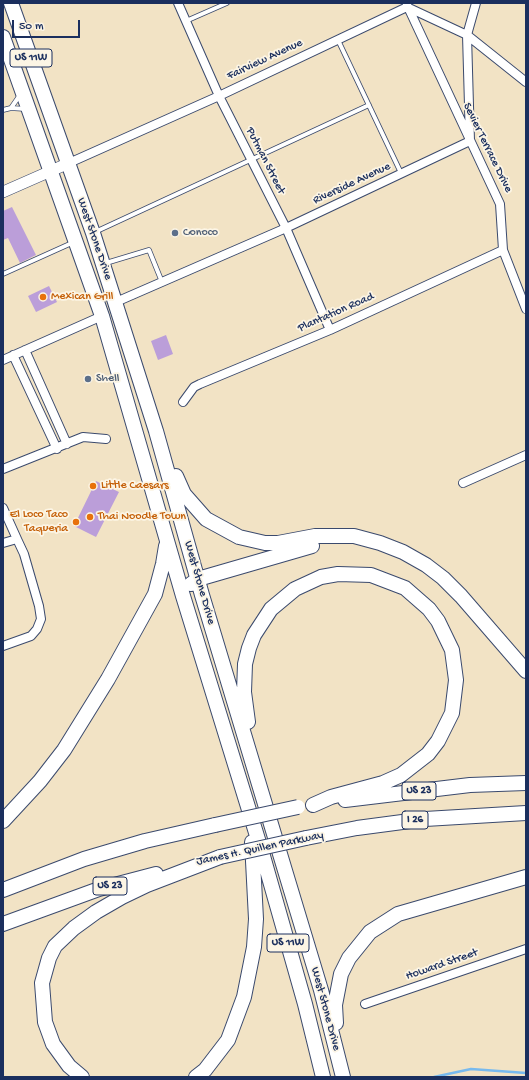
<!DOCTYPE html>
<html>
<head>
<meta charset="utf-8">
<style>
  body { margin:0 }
  #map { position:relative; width:529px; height:1080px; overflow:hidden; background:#f2e3c5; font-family:"Gochi Hand",sans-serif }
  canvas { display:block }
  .frame { position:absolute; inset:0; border:4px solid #1b2f5e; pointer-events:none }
  .scale { position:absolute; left:12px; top:20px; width:68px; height:18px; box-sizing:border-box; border:2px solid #1b2f5e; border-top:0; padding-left:5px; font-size:12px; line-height:14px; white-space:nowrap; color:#1b2f5e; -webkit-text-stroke:3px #fcf5e5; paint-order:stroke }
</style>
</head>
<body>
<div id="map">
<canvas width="529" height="1080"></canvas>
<div class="frame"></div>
<div class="scale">50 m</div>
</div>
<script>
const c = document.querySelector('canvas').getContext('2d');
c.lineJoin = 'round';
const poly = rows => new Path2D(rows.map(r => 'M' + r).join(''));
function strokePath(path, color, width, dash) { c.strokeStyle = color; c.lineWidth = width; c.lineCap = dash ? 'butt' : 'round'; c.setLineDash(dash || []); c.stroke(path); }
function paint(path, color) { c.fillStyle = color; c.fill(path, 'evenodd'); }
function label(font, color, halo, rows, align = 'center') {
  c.font = font + ' "Gochi Hand",sans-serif'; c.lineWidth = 3.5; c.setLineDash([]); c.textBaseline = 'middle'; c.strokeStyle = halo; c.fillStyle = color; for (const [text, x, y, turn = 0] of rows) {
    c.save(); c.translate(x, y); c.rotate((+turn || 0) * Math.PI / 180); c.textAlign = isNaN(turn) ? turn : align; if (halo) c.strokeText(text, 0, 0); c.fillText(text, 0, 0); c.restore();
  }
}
strokePath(poly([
  [434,1077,471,1069,526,1073]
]), '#78baee', 2.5);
paint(poly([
  [12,207,36,255,20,263,8,238,3,240,3,211],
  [49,286,57,302,36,312,28,296],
  [166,335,173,354,158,360,151,341],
  [96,481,119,492,96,537,74,526]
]), '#bb9ed9');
const lane = poly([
  [186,21,227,3],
  [338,40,401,173],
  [11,108,20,95],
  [3,110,11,108,26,109],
  [95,232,369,105],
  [106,263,149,250,162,282],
  [3,274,74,242]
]);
const street = poly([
  [178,3,219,96,286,228,330,330],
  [407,5,500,204,503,250,526,309],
  [69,163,219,96,407,7,467,35,526,82],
  [116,302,286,228,470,141,467,35,476,3],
  [25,350,67,444],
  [13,355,57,449],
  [3,360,102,316],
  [183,402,194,387,200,384,330,330,503,250],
  [3,469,83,437,106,439],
  [463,483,526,455],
  [3,508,17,539,3,543],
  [3,646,31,636,37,629,41,619,39,606,24,554,17,539],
  [365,1004,526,949]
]);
const secondary = poly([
  [3,192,69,163]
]);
const highway = poly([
  [11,3,93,233,156,431,202,595,321,990,343,1077],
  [3,37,102,316,183,596,261,849,305,1004,323,1077],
  [176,476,184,494,206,519,239,537,265,543,278,543,315,536,354,536,380,543,403,552,426,565,443,578,461,596,526,671],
  [191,584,198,579,312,546],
  [248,722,244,692,245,664,249,648,254,635,271,609,295,589,321,577,338,574,371,575,405,588,429,609,438,621,452,650,456,680,452,713,438,741,428,754,401,775,383,783,331,797,313,805],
  [345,800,470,785,526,783],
  [3,821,40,781,64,750,108,679,155,594,163,564,166,546],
  [306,838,357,828,425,819,526,813],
  [3,890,84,859,145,841,215,825],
  [3,924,99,889,156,874],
  [336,1023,335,1005,341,974,349,958,370,932,398,914,526,877],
  [82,1077,69,1066,53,1044,45,1022,42,983,49,958,55,946,74,928,96,912,122,897,147,885,220,857],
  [196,1077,205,1070,228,1040,244,997,254,947,256,919,252,842]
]);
strokePath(lane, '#3b4a6d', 5.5);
strokePath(street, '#3b4a6d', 10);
strokePath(secondary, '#3b4a6d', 12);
strokePath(highway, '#3b4a6d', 16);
strokePath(lane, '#fff', 4);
strokePath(street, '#fff', 8);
strokePath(secondary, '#fff', 11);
strokePath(highway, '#fff', 14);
const highwayBridge = poly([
  [215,825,298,807],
  [220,857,306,838]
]);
strokePath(highwayBridge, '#3b4a6d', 16, []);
strokePath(highwayBridge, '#fff', 14);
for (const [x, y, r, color] of [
  [175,233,4,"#5c6f8a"],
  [43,297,4,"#e8710a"],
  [88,379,4,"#5c6f8a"],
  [93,486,4,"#e8710a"],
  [90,517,4,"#e8710a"],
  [76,522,4,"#e8710a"]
]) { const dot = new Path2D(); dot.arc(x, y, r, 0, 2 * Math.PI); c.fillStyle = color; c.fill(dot); strokePath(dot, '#fcf5e5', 1.5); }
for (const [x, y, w] of [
  [31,58,42],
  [419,791,34],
  [415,820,26],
  [110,886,34],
  [288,943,42]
]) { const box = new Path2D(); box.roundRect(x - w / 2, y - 9, w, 18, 3); c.fillStyle = '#fcf5e5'; c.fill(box); strokePath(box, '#1b2f5e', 1); }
label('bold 11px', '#1b2f5e', null, [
  ["US 11W",31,58],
  ["US 23",419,791],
  ["I 26",415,820],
  ["US 23",110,886],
  ["US 11W",288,943]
]);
label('12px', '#1b2f5e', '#fcf5e5', [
  ["Fairview Avenue",265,60,-25],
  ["Sevier Terrace Drive",487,148,64],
  ["Putman Street",265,161,63],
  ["Riverside Avenue",352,184,-25],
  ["West Stone Drive",94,239,71],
  ["Plantation Road",336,313,-24],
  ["West Stone Drive",199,583,74],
  ["James H. Quillen Parkway",260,849,-12],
  ["Howard Street",442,965,-19],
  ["West Stone Drive",325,1009,75]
]);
label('12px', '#4e5e75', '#fcf5e5', [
  ["Conoco",183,233],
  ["Shell",96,379]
], 'left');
label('12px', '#c56008', '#fcf5e5', [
  ["Mexican Grill",51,297],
  ["Little Caesars",101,486],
  ["El Loco Taco",68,515,"right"],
  ["Taqueria",68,529,"right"],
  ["Thai Noodle Town",98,517]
], 'left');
</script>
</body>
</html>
